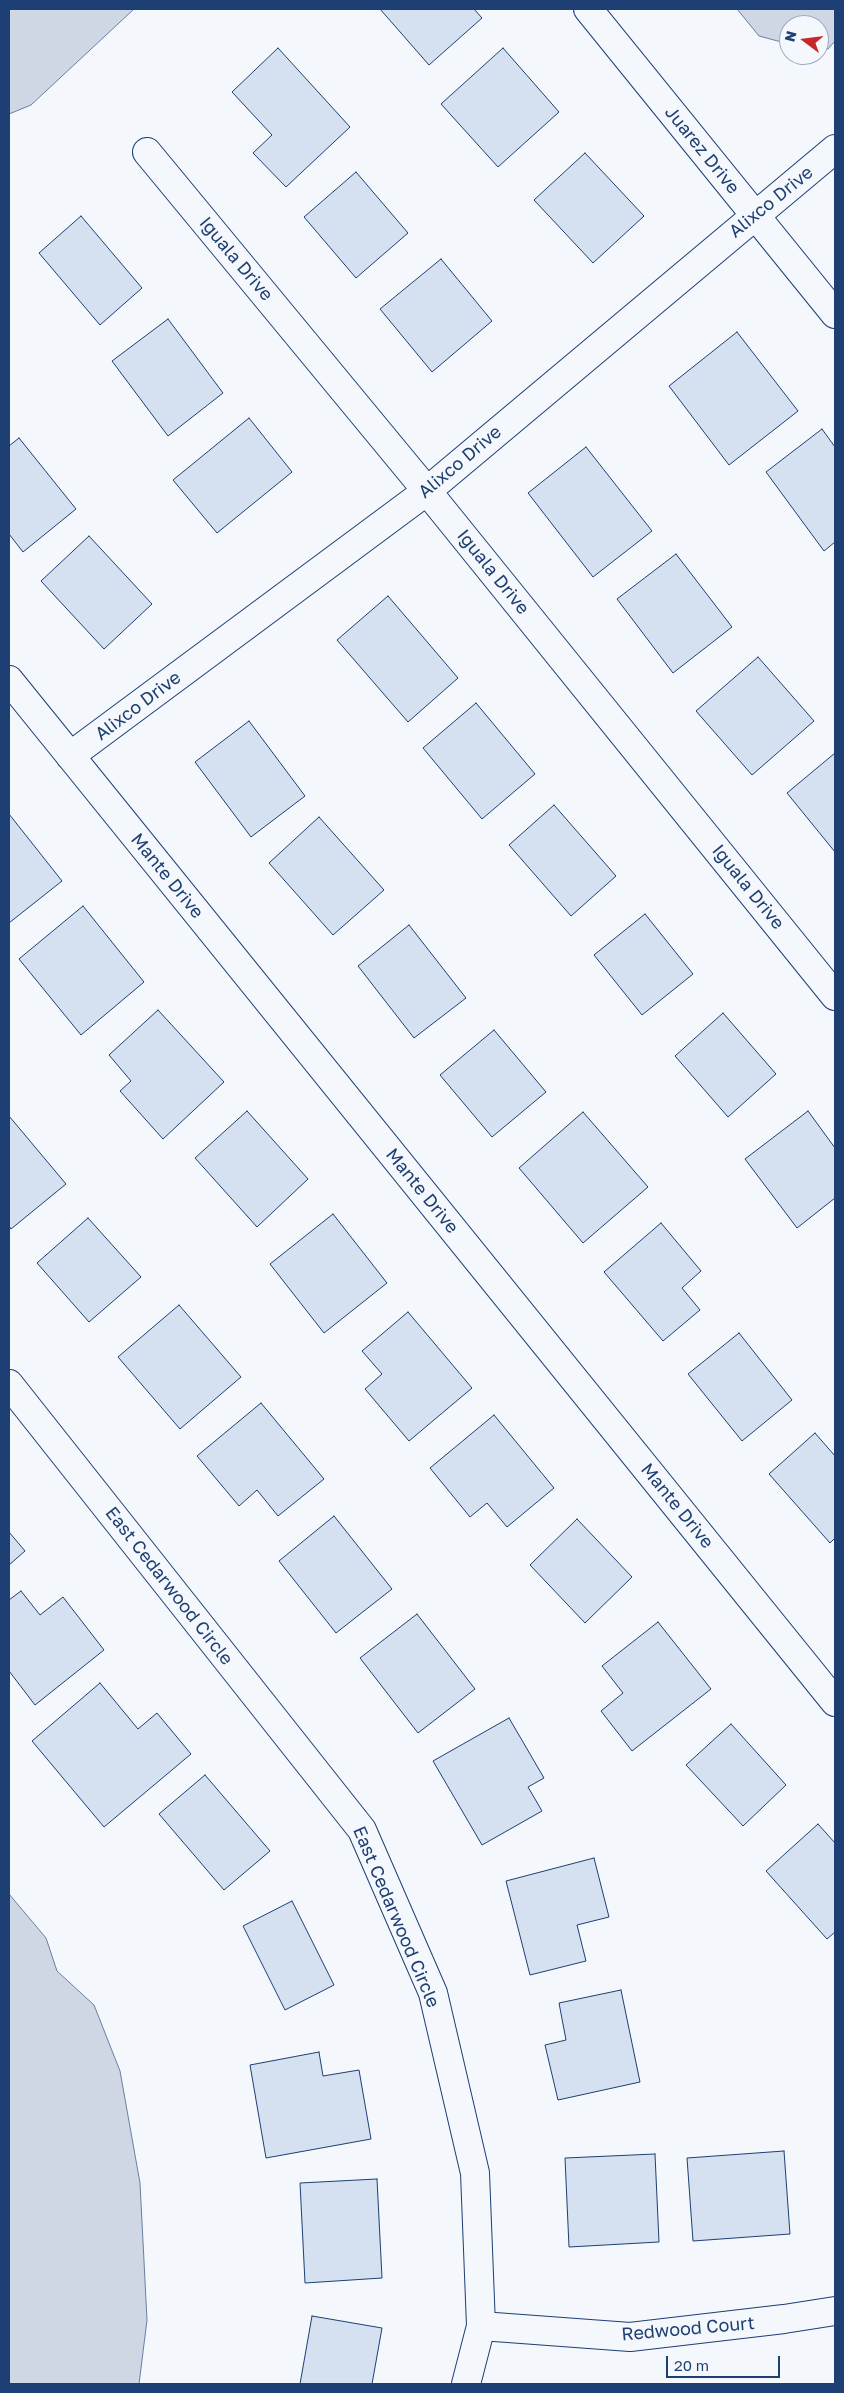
<!DOCTYPE html>
<html>
<head>
<meta charset="utf-8">
<style>
  body { margin:0 }
  #map { position:relative; width:844px; height:2393px; overflow:hidden; background:#f4f7fb; font-family:"Golos Text",sans-serif }
  canvas { display:block }
  .frame { position:absolute; inset:0; border:10px solid #1d3f73; pointer-events:none }
  .north { position:absolute; left:779px; top:15px; width:50px; height:50px; box-sizing:border-box; background:#f4f7fb; border:1px solid #9eadc5; border-radius:50%; rotate:285deg; font-size:14px; font-weight:700; line-height:20px; text-align:center; color:#1d3f73 }
  .north::after { content:''; display:block; margin:auto; width:18px; height:22px; background:#c62828; clip-path:polygon(50% 0,100% 100%,50% 72%,0 100%) }
  .scale { position:absolute; left:666px; top:2356px; width:114px; height:22px; box-sizing:border-box; border:2px solid #1d3f73; border-top:0; padding-left:6px; font-size:15px; line-height:18px; white-space:nowrap; color:#1d3f73; -webkit-text-stroke:4px #f4f7fb; paint-order:stroke }
</style>
</head>
<body>
<div id="map">
<canvas width="844" height="2393"></canvas>
<div class="frame"></div>
<div class="north">N</div>
<div class="scale">20 m</div>
</div>
<script>
const c = document.querySelector('canvas').getContext('2d');
c.lineJoin = 'round';
function paint(path, color) { c.fillStyle = color; c.fill(path, 'evenodd'); }
const poly = rows => new Path2D(rows.map(r => 'M' + r).join(''));
function strokePath(path, color, width, dash) { c.strokeStyle = color; c.lineWidth = width; c.lineCap = dash ? 'butt' : 'round'; c.setLineDash(dash || []); c.stroke(path); }
function label(font, color, halo, rows, align = 'center') {
  c.font = font + ' "Golos Text",sans-serif'; c.lineWidth = 4; c.setLineDash([]); c.textBaseline = 'middle'; c.strokeStyle = halo; c.fillStyle = color; for (const [text, x, y, turn = 0] of rows) {
    c.save(); c.translate(x, y); c.rotate((+turn || 0) * Math.PI / 180); c.textAlign = isNaN(turn) ? turn : align; if (halo) c.strokeText(text, 0, 0); c.fillText(text, 0, 0); c.restore();
  }
}
const water = poly([
  [9,9,134,9,31,105,9,114,9,9],
  [737,9,835,9,835,41,828,49,819,48,819,25,789,25,789,44,759,36,737,9],
  [9,1894,46,1938,57,1971,94,2005,120,2071,140,2183,147,2320,139,2384,9,2384,9,1894]
]);
paint(water, '#cfd7e4');
strokePath(water, '#687fa3', 1);
const building = poly([
  [380,9,474,9,482,18,429,65,380,9],
  [278,48,350,127,286,187,253,153,272,135,232,92,278,48],
  [503,48,559,112,498,167,441,104,503,48],
  [585,153,644,216,593,263,534,200,585,153],
  [356,172,408,233,356,278,304,217,356,172],
  [81,216,142,288,100,325,39,253,81,216],
  [441,259,492,321,432,372,380,309,441,259],
  [168,319,223,393,168,436,112,361,168,319],
  [737,332,798,411,729,465,669,386,737,332],
  [249,418,292,472,217,533,173,480,249,418],
  [822,429,835,447,835,542,824,551,766,472,822,429],
  [19,438,76,509,23,552,9,534,9,446,19,438],
  [586,447,652,531,593,577,528,493,586,447],
  [89,536,152,604,104,649,41,581,89,536],
  [676,554,732,627,673,673,617,599,676,554],
  [388,596,458,678,408,722,337,640,388,596],
  [758,657,814,721,752,775,696,711,758,657],
  [476,703,535,774,482,819,423,748,476,703],
  [249,721,305,796,251,837,195,762,249,721],
  [835,753,835,852,787,793,835,753],
  [554,805,616,876,571,916,509,845,554,805],
  [9,814,62,881,9,923,9,814],
  [319,817,384,890,333,935,269,863,319,817],
  [83,906,144,982,81,1035,19,959,83,906],
  [645,914,693,974,642,1015,594,955,645,914],
  [409,925,466,998,414,1038,358,966,409,925],
  [158,1010,224,1082,163,1139,120,1091,131,1081,109,1055,158,1010],
  [723,1013,776,1074,728,1117,675,1056,723,1013],
  [494,1030,546,1092,492,1137,440,1075,494,1030],
  [247,1111,308,1179,257,1227,195,1158,247,1111],
  [808,1111,835,1148,835,1198,797,1228,745,1159,808,1111],
  [583,1112,648,1187,583,1243,519,1168,583,1112],
  [9,1116,66,1184,11,1229,9,1226,9,1116],
  [333,1214,387,1283,324,1333,270,1264,333,1214],
  [88,1218,141,1277,89,1322,37,1263,88,1218],
  [661,1223,701,1271,682,1288,700,1310,663,1341,604,1272,661,1223],
  [179,1305,241,1377,180,1429,118,1357,179,1305],
  [408,1312,472,1388,409,1441,365,1389,382,1374,362,1351,408,1312],
  [739,1333,792,1400,742,1441,688,1374,739,1333],
  [261,1403,324,1479,278,1516,257,1490,239,1506,197,1456,261,1403],
  [494,1415,554,1488,507,1527,487,1503,470,1517,430,1468,494,1415],
  [815,1433,835,1456,835,1538,830,1543,769,1474,815,1433],
  [334,1516,392,1589,336,1633,279,1561,334,1516],
  [577,1519,632,1577,585,1623,530,1565,577,1519],
  [9,1532,25,1551,9,1565,9,1532],
  [21,1591,40,1615,63,1597,104,1650,35,1705,9,1671,9,1600,21,1591],
  [417,1614,475,1689,418,1733,360,1658,417,1614],
  [658,1622,711,1689,632,1751,601,1711,623,1693,602,1666,658,1622],
  [100,1683,138,1729,157,1713,191,1754,104,1827,32,1741,100,1683],
  [509,1718,544,1778,528,1787,542,1811,482,1845,433,1761,509,1718],
  [731,1724,786,1785,743,1826,686,1765,731,1724],
  [205,1775,270,1851,224,1890,159,1814,205,1775],
  [818,1824,835,1843,835,1932,827,1939,766,1871,818,1824],
  [594,1858,609,1917,577,1925,586,1961,530,1975,506,1881,594,1858],
  [292,1901,334,1985,285,2010,243,1926,292,1901],
  [621,1990,640,2082,558,2100,545,2045,566,2040,559,2003,621,1990],
  [319,2052,323,2076,359,2070,371,2139,266,2158,250,2065,319,2052],
  [784,2151,790,2234,693,2241,687,2158,784,2151],
  [655,2154,659,2242,569,2247,565,2158,655,2154],
  [377,2179,382,2278,305,2283,300,2183,377,2179],
  [312,2316,382,2328,372,2384,300,2384,312,2316]
]);
paint(building, '#d5e0f0');
strokePath(building, '#1d3f73', 1);
const minor = poly([
  [588,9,835,314],
  [147,152,427,491,835,996],
  [9,680,835,1702],
  [70,756,427,491,835,149],
  [9,1384,362,1830,433,1993,475,2173,481,2326,466,2384],
  [481,2326,630,2337,784,2319,835,2311]
]);
strokePath(minor, '#1d3f73', 30);
strokePath(minor, '#f4f7fb', 28);
label('18px', '#1d3f73', '#f4f7fb', [
  ["Juarez Drive",702,150,51],
  ["Alixco Drive",771,202,-39],
  ["Iguala Drive",236,259,50],
  ["Alixco Drive",460,462,-40],
  ["Iguala Drive",493,572,51],
  ["Alixco Drive",138,706,-37],
  ["Mante Drive",167,876,51],
  ["Iguala Drive",748,887,51],
  ["Mante Drive",422,1191,51],
  ["Mante Drive",677,1506,51],
  ["East Cedarwood Circle",169,1586,52],
  ["East Cedarwood Circle",396,1917,67],
  ["Redwood Court",688,2329,-5]
]);
</script>
</body>
</html>
